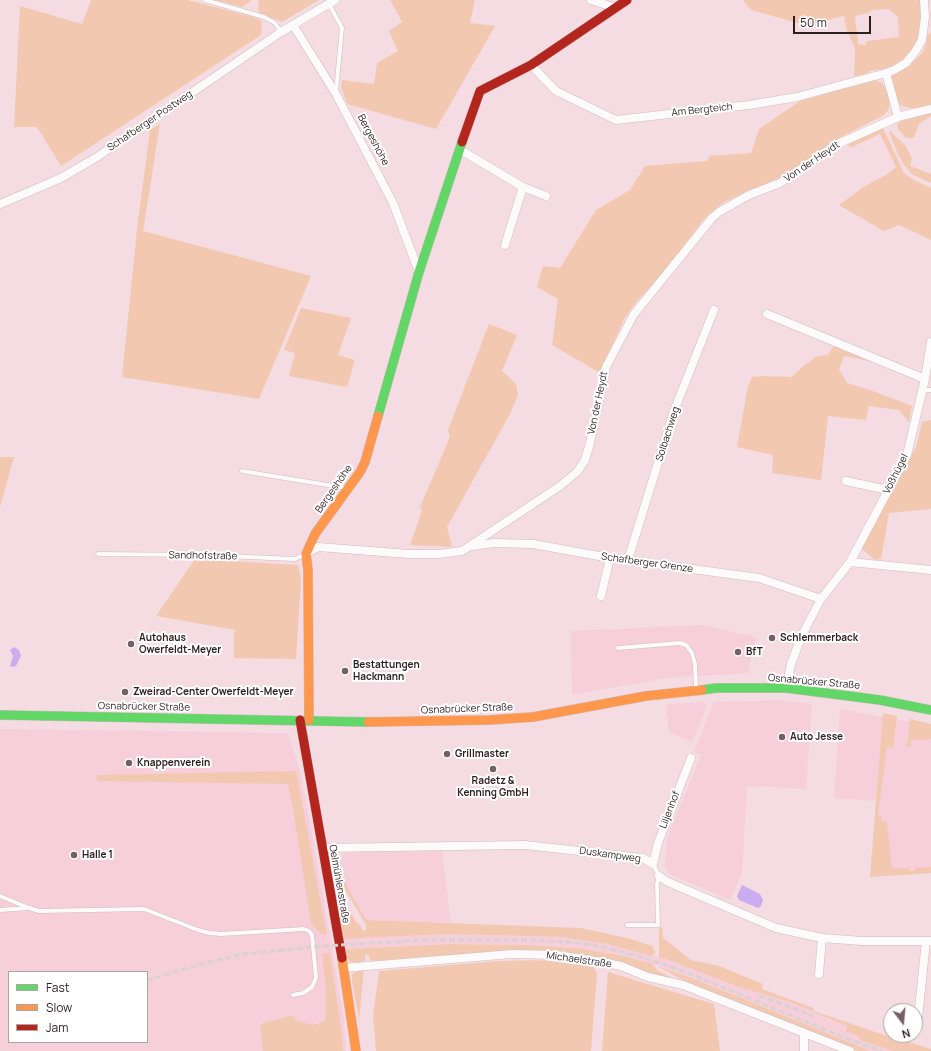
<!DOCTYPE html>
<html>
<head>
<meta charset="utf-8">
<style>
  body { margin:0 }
  #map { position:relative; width:931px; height:1051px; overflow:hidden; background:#f4dce2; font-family:Manrope,sans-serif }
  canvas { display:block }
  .legend { position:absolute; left:8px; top:971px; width:140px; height:72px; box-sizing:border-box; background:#fff; border:1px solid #aba5a7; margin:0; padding:5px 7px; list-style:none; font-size:12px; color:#2d1e22 }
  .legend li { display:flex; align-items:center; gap:8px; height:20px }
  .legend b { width:20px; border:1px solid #aba5a7 }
  .north { position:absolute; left:883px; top:1003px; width:40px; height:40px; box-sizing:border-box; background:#fff; border:1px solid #aba5a7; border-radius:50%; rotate:164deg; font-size:11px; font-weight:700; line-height:16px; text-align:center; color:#2d1e22 }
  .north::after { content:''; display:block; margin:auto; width:14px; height:18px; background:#736065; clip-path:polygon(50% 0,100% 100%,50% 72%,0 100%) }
  .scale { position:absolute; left:793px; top:16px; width:78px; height:18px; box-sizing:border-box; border:2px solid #2d1e22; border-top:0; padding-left:5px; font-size:12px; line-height:14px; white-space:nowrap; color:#2d1e22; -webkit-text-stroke:3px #fff; paint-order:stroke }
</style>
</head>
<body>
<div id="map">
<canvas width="931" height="1051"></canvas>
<ul class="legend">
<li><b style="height:5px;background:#63d668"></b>Fast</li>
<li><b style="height:5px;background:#ff974d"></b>Slow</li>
<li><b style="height:5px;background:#b3261e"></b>Jam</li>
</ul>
<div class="north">N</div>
<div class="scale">50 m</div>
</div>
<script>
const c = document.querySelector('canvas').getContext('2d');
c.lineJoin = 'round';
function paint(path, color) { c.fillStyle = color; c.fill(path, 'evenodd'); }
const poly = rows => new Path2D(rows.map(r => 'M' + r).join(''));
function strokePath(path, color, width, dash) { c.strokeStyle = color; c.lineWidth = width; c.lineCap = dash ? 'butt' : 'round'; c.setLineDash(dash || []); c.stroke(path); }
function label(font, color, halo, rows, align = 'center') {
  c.font = font + ' Manrope,sans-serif'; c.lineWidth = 4; c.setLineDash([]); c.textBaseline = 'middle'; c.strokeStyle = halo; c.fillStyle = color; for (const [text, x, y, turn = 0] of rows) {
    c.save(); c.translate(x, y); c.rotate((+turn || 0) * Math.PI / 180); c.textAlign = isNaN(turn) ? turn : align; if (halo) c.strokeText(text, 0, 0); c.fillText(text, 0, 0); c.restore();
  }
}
paint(poly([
  [701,625,756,637,748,673,667,678,572,695,571,631],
  [779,700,812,704,806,789,747,786,742,873,730,900,669,874,665,866,667,838,701,755,694,752,714,702],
  [705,702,707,706,692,742,669,732,666,704],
  [840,709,931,726,931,873,870,877,876,801,834,798],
  [0,729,288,733,301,775,326,913,344,1021,346,1051,0,1051],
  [9,972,147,972,147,1042,9,1042],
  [442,851,451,923,366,920,338,870,337,866,337,861,340,856,344,853,350,852],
  [448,934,561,937,607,944,645,953,659,958,666,959,736,986,793,1003,847,1026,859,1036,860,1040,893,1051,871,1051,692,978,659,966,619,955,562,947,531,945,448,944,347,949,344,940,345,939,383,937]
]), '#f7cfda');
paint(poly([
  [91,0,187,0,254,17,262,21,261,35,61,166,37,127,14,127,20,6,82,24],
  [214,0,250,0,250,2,242,7],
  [259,0,319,0,282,22,259,13,258,6],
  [390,0,475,0,470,23,495,26,436,129,347,104,341,87,342,80,374,84,377,63,398,51,389,31,402,22],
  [743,0,920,0,921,18,918,38,913,48,903,59,890,68,882,72,879,69,869,71,867,74,854,76,855,49,846,28,844,16,805,25,751,10],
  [889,9,898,17,899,37,867,41,865,45,858,44,855,16,868,13,872,10],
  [931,32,931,105,925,108,910,108,900,105,895,96,891,83,892,76,914,61,923,52,927,41,927,36],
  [874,80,882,83,887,91,890,102,888,110,884,115,841,137,785,175,724,202,708,215,700,224,682,248,670,267,637,301,624,319,600,373,552,345,558,299,537,287,543,266,560,268,596,210,630,190,645,166,707,161,710,156,751,153,759,129,800,101],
  [931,113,931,116,919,124,914,137,911,139,905,137,898,129,897,125,900,121,908,117,918,117],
  [160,124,143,231,311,276,259,399,122,377,137,229,150,130],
  [883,128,904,173,914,180,931,188,931,240,899,225,884,231,839,205,865,186,886,175,896,167,880,134,850,148,848,144],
  [890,131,906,146,912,159,910,166,931,174,931,183,913,175,905,166,898,154,889,132],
  [301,308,351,318,338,355,355,360,347,387,289,376,295,353,284,350],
  [489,324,517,335,502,371,516,384,518,395,510,414,447,527,452,547,410,545,422,511,420,507,450,437,448,430],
  [834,345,874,362,844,356,839,369,847,383,870,390,912,406,909,422,899,410,869,406,866,420,828,416,821,480,772,473,773,455,737,447,748,386,752,377,764,376,792,377,801,368,817,356,828,355],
  [931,420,931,509,889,513,881,559,875,560,861,548,916,447,922,422],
  [0,457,14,457,0,507],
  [195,559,298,565,301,578,296,659,234,658,234,632,236,630,156,616],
  [883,713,897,716,893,748,887,747,878,815,881,815,882,822,887,822,892,869,909,868,909,871,915,871,915,868,931,867,931,873,870,877],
  [910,719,931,724,931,739,911,740,911,746,910,747,907,747],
  [296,771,327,935,321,934,311,924,293,809,288,784,98,781,96,778,97,775],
  [338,870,366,920,581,928,627,938,652,946,655,952,653,956,607,944,561,937,448,934,383,937,345,939,343,940,334,882,356,922,360,925,363,931,366,930,366,925,340,881],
  [662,927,663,938,691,960,719,966,763,984,762,989,813,1008,814,1011,878,1033,931,1049,931,1051,893,1051,860,1040,858,1036,846,1032,847,1026,793,1003,736,986,666,959,659,958,659,929],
  [448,944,531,945,582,949,619,955,653,964,657,970,676,980,594,958,492,954,449,955,371,961,368,955,365,955,365,961,355,963,350,961,346,957,344,948,347,949],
  [330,953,341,1028,343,1051,263,1051,260,1024,292,1015,298,1021,313,1025,325,1021,326,991,322,954],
  [555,960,592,965,597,973,591,1051,376,1051,373,1016,379,971,500,961],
  [657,966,692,978,871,1051,858,1051,780,1020,692,985],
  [364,969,359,1020,352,981,352,975,354,973],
  [608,972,714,1004,720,1051,602,1051]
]), '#f3c8b0');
paint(poly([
  [14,647,19,650,21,656,16,666,11,667,10,666,13,656,10,650],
  [742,885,760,894,763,900,761,906,758,908,739,900,737,896]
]), '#cbacef');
const lane = poly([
  [205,0,264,17,275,23,281,32],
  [329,4,342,28,336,91],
  [923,390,931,390],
  [242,471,346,488],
  [98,554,202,555,295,559,305,554],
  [618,648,680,643,686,645,692,653,695,664,696,689],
  [0,896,29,908,39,911,144,909,198,930,209,933,221,934,304,929,309,931,312,935,316,978,312,987,303,993,293,995],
  [0,910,28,908],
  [627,925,658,925,657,884,659,876,653,864]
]);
const street = poly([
  [591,0,616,8],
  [293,25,336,94,393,203,419,272],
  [531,65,556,91,616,120,749,105,797,97,886,73,898,117],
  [886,73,894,70,906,63,915,52,922,40,925,17,924,0],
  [459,149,523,187,505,245],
  [523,187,546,196],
  [0,204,61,178,97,157,281,32,335,0],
  [767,314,925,379],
  [846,481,888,490],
  [472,546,494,543,533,544,610,558,759,578,821,599],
  [307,553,318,547,409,554,439,554,462,551,560,486,577,472,585,460,590,443,606,367,634,314,712,218,719,212,749,195,780,183,840,143,898,117,931,109],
  [628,560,674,411,714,310],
  [850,562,907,455,925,379,931,342],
  [601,596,610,558],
  [786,688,791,664,802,635,821,599,850,562,931,570],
  [322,848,525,845,643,858,653,864,658,843,691,758],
  [659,876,668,882,776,928,822,938,862,941,931,941],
  [343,968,512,954,557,955,602,962,621,966,648,977,683,985,850,1051],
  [819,974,822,938],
  [918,1018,926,941],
  [804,1033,804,1051]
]);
const fast = poly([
  [378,416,419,272,462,142],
  [702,690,716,688,786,688,880,700,931,710],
  [0,715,368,722]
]);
const slow = poly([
  [309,720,308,570,306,554,315,534,360,472,365,462,378,416],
  [368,722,489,720,533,717,646,696,702,690],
  [342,958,356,1051]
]);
const jam = poly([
  [462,142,480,91,531,65,627,0],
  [300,720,342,958]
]);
strokePath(lane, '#cfbcc0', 5);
strokePath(street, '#cfbcc0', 9);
strokePath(fast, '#cfbcc0', 10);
strokePath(slow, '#cfbcc0', 10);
strokePath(jam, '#cfbcc0', 10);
strokePath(lane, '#fdfafb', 4);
strokePath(street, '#fdfafb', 8);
strokePath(fast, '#63d668', 9);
strokePath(slow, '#ff974d', 9);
strokePath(jam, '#b3261e', 9);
strokePath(poly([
  [147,980,213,961,243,954,324,946,424,940,528,940,568,942,599,946,638,956,678,969,843,1037,882,1051],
  [759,996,772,1000,813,1016]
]), '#d9d2d4', 3, [6, 3]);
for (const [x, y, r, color] of [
  [772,638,4,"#736065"],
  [131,644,4,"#736065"],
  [738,652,4,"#736065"],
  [345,671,4,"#736065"],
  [125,692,4,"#736065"],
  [782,737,4,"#736065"],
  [447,754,4,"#736065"],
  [129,763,4,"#736065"],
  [493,769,4,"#736065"],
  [74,855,4,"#736065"]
]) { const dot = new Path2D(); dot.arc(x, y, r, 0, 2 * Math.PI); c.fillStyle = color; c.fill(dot); strokePath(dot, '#fff', 1.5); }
label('10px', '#2d1e22', '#fff', [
  ["Am Bergteich",702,110,-6],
  ["Schafberger Postweg",150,121,-34],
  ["Bergeshöhe",373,140,62],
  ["Von der Heydt",812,162,-34],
  ["Von der Heydt",598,403,-78],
  ["Solbachweg",668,434,-72],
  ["Voßhügel",896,474,-63],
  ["Bergeshöhe",334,489,-55],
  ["Sandhofstraße",203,556,1],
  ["Schafberger Grenze",647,563,8],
  ["Osnabrücker Straße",814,682,5],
  ["Osnabrücker Straße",144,707,1],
  ["Osnabrücker Straße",467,709,-2],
  ["Liljenhof",670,810,-69],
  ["Duskampweg",610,855,8],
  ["Oelmühlenstraße",339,884,80],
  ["Michaelstraße",579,960,8]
]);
label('bold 10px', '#2d1e22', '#fff', [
  ["Autohaus",139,638],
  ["Owerfeldt-Meyer",139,650],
  ["Schlemmerback",780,638],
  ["BfT",746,652],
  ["Bestattungen",353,665],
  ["Hackmann",353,677],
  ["Zweirad-Center Owerfeldt-Meyer",133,692],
  ["Auto Jesse",790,737],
  ["Grillmaster",455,754],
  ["Knappenverein",137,763],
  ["Radetz &",493,781,"center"],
  ["Kenning GmbH",493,793,"center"],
  ["Halle 1",82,855]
], 'left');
</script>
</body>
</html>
